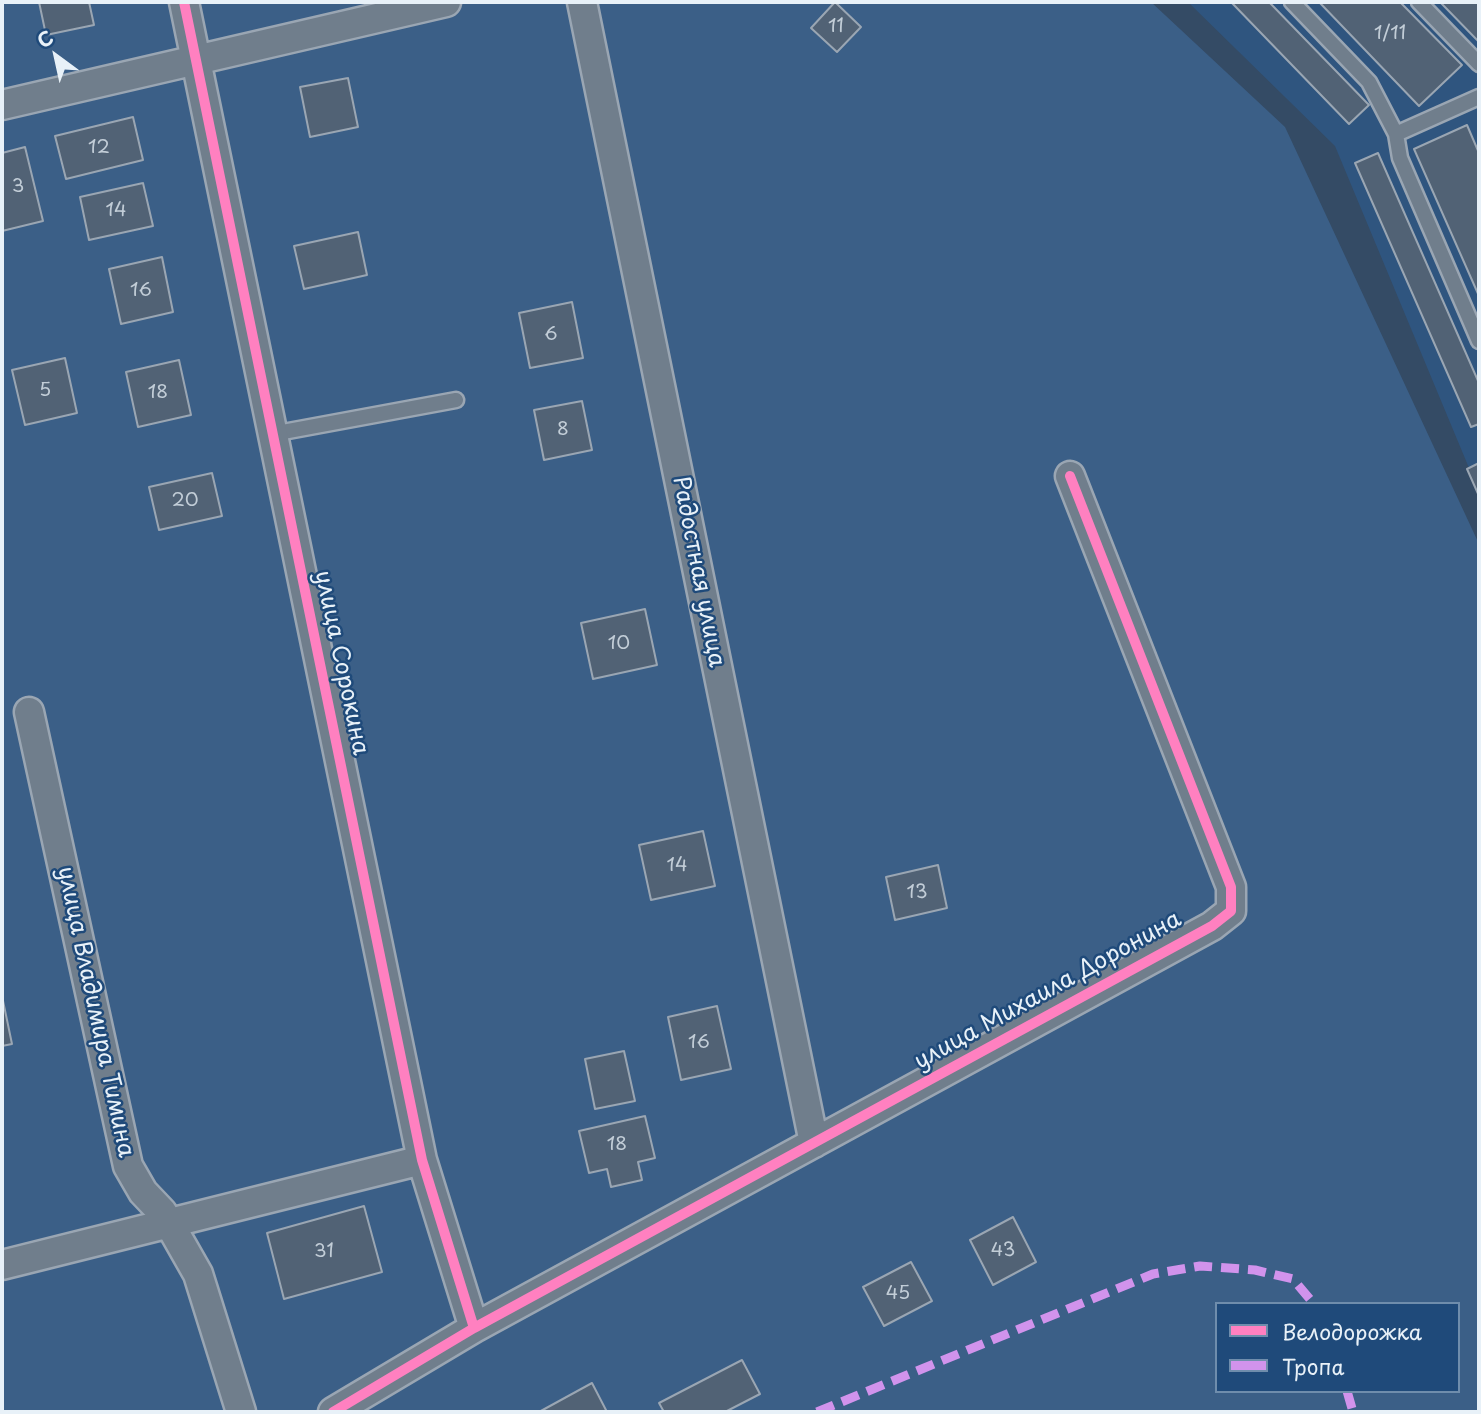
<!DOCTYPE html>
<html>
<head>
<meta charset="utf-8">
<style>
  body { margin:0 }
  #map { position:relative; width:1481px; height:1414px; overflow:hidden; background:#344b65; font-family:"Playpen Sans",sans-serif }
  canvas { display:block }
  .frame { position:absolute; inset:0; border:4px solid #e8f1f8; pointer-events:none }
  .legend { position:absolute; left:1215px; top:1302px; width:245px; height:91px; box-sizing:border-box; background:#1f4a7a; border:2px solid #6f8dac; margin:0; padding:9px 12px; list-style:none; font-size:21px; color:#e8f1f8 }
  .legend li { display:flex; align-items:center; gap:14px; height:35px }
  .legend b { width:35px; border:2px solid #6f8dac }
  .north { position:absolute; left:21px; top:21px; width:70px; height:70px; -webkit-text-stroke:5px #1f4a7a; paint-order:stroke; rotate:327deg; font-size:19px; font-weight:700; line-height:28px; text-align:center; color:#e8f1f8 }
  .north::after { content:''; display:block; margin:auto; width:24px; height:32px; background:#e8f1f8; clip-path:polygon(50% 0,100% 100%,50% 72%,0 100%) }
</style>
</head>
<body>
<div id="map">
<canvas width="1481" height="1414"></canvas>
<div class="frame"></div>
<ul class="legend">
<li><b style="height:9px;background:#ff80c0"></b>Велодорожка</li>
<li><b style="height:9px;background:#d193ec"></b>Тропа</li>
</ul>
<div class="north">С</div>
</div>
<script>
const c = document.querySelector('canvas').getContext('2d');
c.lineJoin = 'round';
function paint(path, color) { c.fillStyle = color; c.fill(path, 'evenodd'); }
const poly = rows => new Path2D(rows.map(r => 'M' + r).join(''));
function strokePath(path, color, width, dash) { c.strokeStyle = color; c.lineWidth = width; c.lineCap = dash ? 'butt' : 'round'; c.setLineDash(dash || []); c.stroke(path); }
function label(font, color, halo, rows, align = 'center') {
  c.font = font + ' "Playpen Sans",sans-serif'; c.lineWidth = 5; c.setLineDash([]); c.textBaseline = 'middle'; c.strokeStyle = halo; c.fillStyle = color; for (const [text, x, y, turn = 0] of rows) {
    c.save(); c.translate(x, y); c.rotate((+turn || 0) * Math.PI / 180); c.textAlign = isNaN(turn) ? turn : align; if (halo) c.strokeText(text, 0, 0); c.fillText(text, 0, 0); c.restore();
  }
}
paint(poly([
  [1188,2,1479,2,1479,492,1335,146]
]), '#2f557f');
paint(poly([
  [2,2,1151,2,1285,127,1479,544,1479,1412,2,1412],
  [1217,1304,1458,1304,1458,1391,1217,1391]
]), '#3b5f87');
const building = poly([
  [39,2,89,2,94,25,46,35,39,2],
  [835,2,861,27,837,52,811,28,835,2],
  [1231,2,1269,2,1369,105,1349,124,1231,2],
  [1319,2,1400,2,1462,65,1419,106,1319,2],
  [1440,2,1479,2,1479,42,1440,2],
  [348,78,358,127,310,137,300,87,348,78],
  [133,117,143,160,66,179,55,136,133,117],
  [1467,125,1479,153,1479,296,1414,149,1467,125],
  [25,147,43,221,2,231,2,153,25,147],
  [1378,153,1479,383,1479,424,1471,427,1355,163,1378,153],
  [143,183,153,226,89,240,80,197,143,183],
  [358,232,367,275,304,289,294,246,358,232],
  [162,257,173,312,121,324,109,269,162,257],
  [572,302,583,358,530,368,519,313,572,302],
  [65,358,77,413,25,425,12,370,65,358],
  [179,360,191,415,138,427,126,372,179,360],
  [582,401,592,450,544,460,534,410,582,401],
  [1479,463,1479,496,1467,469,1479,463],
  [212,473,222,516,159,530,149,487,212,473],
  [645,609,657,665,593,679,581,623,645,609],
  [703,831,715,886,651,900,639,845,703,831],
  [938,865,947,908,895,920,886,877,938,865],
  [2,996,12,1044,2,1046,2,996],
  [717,1006,731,1069,681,1080,668,1017,717,1006],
  [624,1051,635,1101,595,1109,585,1059,624,1051],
  [645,1116,655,1158,638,1162,642,1180,611,1187,607,1169,589,1173,579,1131,645,1116],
  [364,1206,382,1272,284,1299,267,1233,364,1206],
  [1013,1217,1036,1262,993,1285,970,1240,1013,1217],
  [911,1262,932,1301,884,1326,863,1287,911,1262],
  [742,1360,760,1394,725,1412,664,1412,659,1403,742,1360],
  [592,1383,607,1412,539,1412,592,1383]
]);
paint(building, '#516275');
strokePath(building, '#9aa6b3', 2);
const service = poly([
  [1292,2,1369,82,1396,134,1400,158,1479,341],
  [1419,2,1479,64],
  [1396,134,1479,97],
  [272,434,456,400]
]);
const minor = poly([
  [184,2,422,1160,474,1328],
  [582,2,814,1143],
  [2,105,446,2],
  [29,712,128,1166,143,1192,162,1212,169,1223,198,1274,241,1412],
  [2,1265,422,1160],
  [333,1412,474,1328,1212,926,1231,911,1231,887,1070,476]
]);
strokePath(service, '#9aa6b3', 19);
strokePath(minor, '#9aa6b3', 33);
strokePath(service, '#707e8c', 14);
strokePath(minor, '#707e8c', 28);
strokePath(poly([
  [1347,1391,1353,1412],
  [817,1412,1153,1274,1200,1266,1255,1270,1293,1279,1314,1304]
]), '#d193ec', 9, [18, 9]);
strokePath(poly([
  [184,2,422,1160,474,1328],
  [333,1412,474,1328,1212,926,1231,911,1231,887,1070,476]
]), '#ff80c0', 10);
label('19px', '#c2cdd7', null, [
  ["11",836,27],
  ["1/11",1390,34],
  ["12",99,148],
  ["3",18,187],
  ["14",116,211],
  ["16",141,291],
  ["6",551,335],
  ["5",45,391],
  ["18",158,393],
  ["8",563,430],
  ["20",185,501],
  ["10",619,644],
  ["14",677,866],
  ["13",917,893],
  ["16",699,1043],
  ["18",617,1145],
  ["43",1003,1251],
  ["31",324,1252],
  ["45",898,1294]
]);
label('23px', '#e8f1f8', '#1f4a7a', [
  ["Радостная улица",698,572,79],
  ["улица Сорокина",341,663,78],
  ["улица Михаила Доронина",1048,991,-29],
  ["улица Владимира Тимина",95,1012,78]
]);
</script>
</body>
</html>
